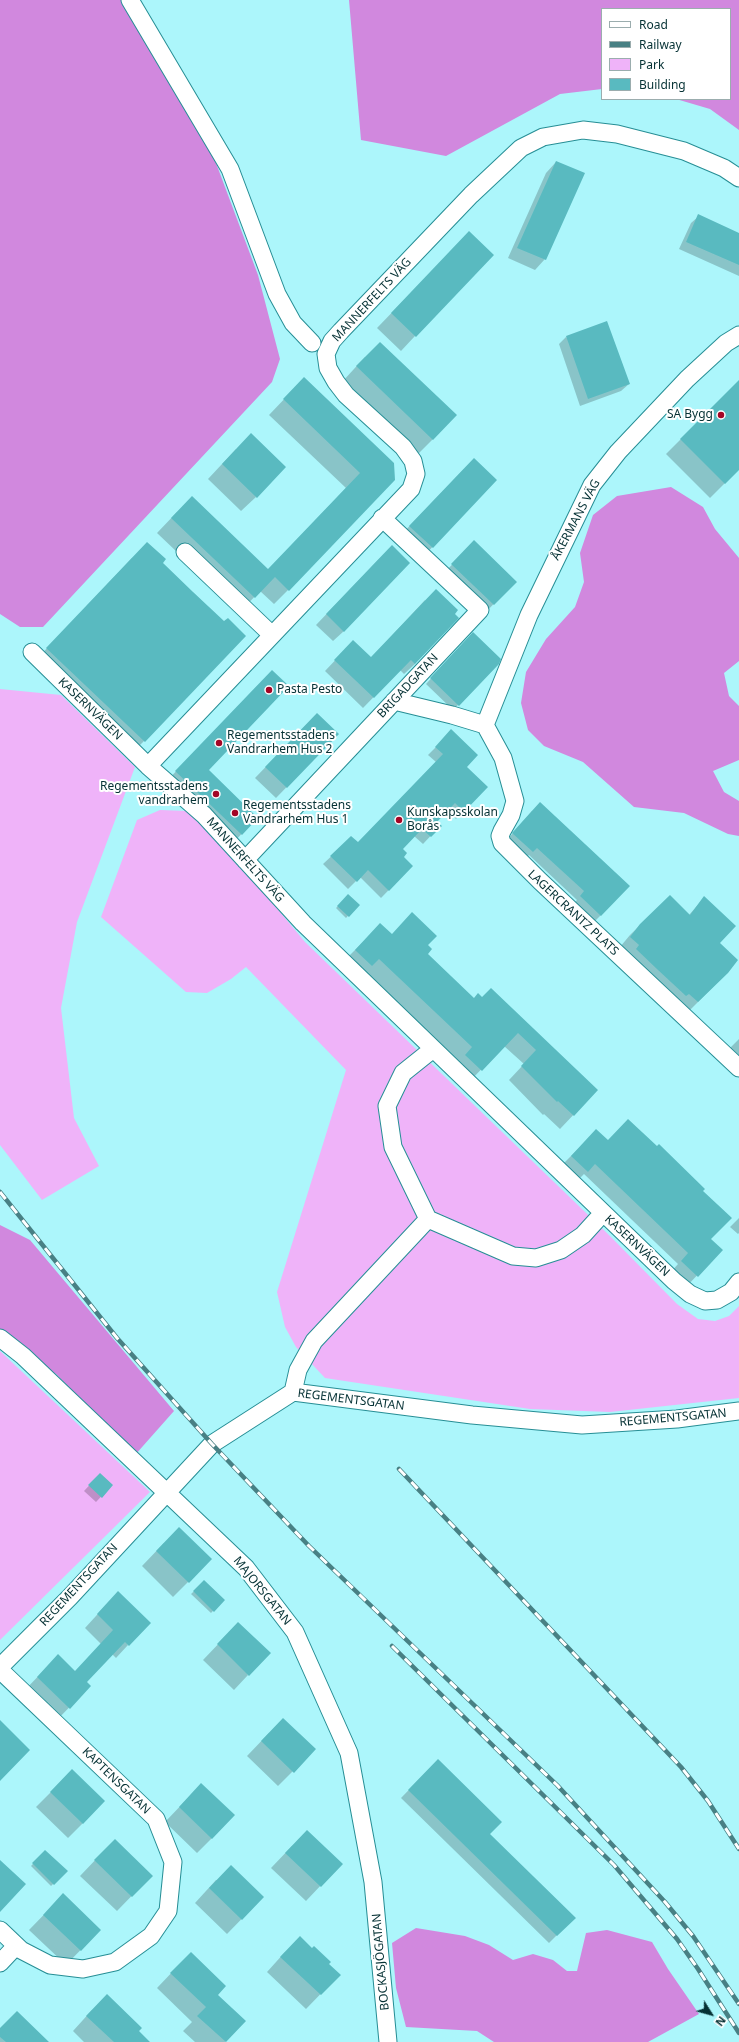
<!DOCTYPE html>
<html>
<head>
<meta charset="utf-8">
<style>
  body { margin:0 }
  #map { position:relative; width:739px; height:2042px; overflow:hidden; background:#acf6fb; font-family:"Noto Sans",sans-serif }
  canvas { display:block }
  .legend { position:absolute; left:601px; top:8px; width:130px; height:92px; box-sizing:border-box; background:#fff; border:1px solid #9badae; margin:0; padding:5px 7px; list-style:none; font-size:12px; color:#053134 }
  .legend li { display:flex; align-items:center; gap:8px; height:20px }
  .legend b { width:20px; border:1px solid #9badae }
  .north { position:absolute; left:691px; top:1994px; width:40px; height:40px; -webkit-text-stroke:3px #fff; paint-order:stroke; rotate:127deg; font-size:11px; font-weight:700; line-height:16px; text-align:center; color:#053134 }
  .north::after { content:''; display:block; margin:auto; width:14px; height:18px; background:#053134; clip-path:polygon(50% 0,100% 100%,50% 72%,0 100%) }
</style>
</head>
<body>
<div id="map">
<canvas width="739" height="2042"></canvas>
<ul class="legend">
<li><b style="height:5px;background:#fff"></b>Road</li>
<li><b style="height:5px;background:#488084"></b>Railway</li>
<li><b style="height:11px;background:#efb3f9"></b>Park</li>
<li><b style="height:11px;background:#59bac0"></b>Building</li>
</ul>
<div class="north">N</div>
</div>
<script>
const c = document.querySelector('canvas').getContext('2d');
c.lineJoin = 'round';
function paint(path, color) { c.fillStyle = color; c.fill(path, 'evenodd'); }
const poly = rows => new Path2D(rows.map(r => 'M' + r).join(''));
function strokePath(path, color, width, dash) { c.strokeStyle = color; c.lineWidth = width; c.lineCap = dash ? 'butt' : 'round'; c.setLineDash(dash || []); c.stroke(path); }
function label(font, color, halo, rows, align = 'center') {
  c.font = font + ' "Noto Sans",sans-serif'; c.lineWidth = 4; c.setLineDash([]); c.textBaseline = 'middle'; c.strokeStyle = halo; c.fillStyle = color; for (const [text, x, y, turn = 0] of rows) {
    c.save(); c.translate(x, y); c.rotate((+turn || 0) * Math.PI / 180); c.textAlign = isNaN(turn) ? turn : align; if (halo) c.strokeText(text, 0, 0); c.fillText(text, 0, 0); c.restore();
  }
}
paint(poly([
  [0,689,61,695,135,767,77,922,61,1008,74,1118,99,1166,42,1200,0,1145],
  [160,810,187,811,220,840,305,942,610,1236,677,1304,698,1319,715,1321,729,1316,739,1306,739,1398,610,1412,530,1409,325,1378,296,1347,285,1327,277,1292,346,1070,246,967,231,979,207,993,186,992,101,917,137,820],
  [0,1351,150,1492,0,1640]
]), '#efb3f9');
paint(poly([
  [0,0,123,0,164,65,216,163,258,275,280,359,272,382,43,627,20,627,0,614],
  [349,0,739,0,739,130,710,109,676,99,730,99,730,9,602,9,602,89,560,94,446,156,361,140],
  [671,487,703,507,715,529,739,558,739,661,724,673,729,696,739,706,739,760,713,771,724,792,739,801,739,836,728,834,684,813,634,807,583,762,544,746,528,730,521,703,526,672,546,639,575,607,584,582,580,553,593,515,617,496],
  [0,1225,30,1240,174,1411,135,1455,56,1374,0,1339],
  [416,1928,465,1936,489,1945,513,1960,533,1954,553,1960,567,1971,577,1971,586,1933,607,1930,652,1942,668,1969,699,2014,648,2042,494,2042,477,2031,406,2027,396,1988,392,1943]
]), '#d188de');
paint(poly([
  [556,162,545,259,535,270,508,258,546,173],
  [699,216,739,234,739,276,679,249,691,223],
  [455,247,415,336,401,351,377,328],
  [566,337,629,384,621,391,580,406,559,344],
  [365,357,433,439,418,454,342,382],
  [733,387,739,393,739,469,710,498,666,454],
  [290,393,393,463,288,590,274,604,260,591,240,612,157,533,177,512,268,570,346,488,269,415],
  [236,449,256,497,241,511,208,479],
  [464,469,496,480,422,558,400,536],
  [474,542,515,582,483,615,442,575],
  [381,557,344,631,333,641,316,625],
  [132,558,162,563,224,622,144,741,130,755,33,663],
  [425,600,415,664,404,674,400,670,363,708,325,671,343,652,371,658],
  [473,633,498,664,453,710,426,684],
  [259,684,208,770,257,818,228,848,163,785],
  [307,724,338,734,276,798,255,778],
  [444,739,465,767,487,787,456,819,447,810,436,822,440,826,423,844,414,836,402,849,402,857,412,866,381,898,360,877,348,889,323,864,351,838,357,844,436,762,428,755],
  [532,811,601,915,593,923,573,904,577,900,529,855,525,859,506,841],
  [348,896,358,905,346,918,336,908],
  [670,896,689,915,704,898,727,973,688,1012,620,947,630,935],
  [392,935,427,945,427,954,474,999,597,1090,560,1129,544,1114,543,1115,509,1080,524,1064,504,1046,468,1083,452,1068,459,1061,365,971,342,963,367,938],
  [739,1039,739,1061,728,1050],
  [586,1141,608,1141,702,1191,710,1239,721,1250,687,1286,671,1272,678,1264,584,1174,577,1181,561,1166],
  [739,1218,739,1233,738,1234,730,1227],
  [100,1474,112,1485,96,1502,84,1491],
  [164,1543,211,1559,173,1597,142,1566],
  [204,1582,223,1600,211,1613,191,1594],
  [106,1605,128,1645,116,1658,112,1654,86,1682,90,1686,56,1721,25,1690,46,1668,75,1672,101,1644,85,1628],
  [224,1638,248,1675,234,1690,203,1660],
  [269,1733,315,1749,278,1786,247,1756],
  [438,1760,489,1834,574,1918,549,1943,401,1798],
  [58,1785,83,1823,68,1838,36,1807],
  [187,1799,212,1838,197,1853,165,1822],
  [292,1846,341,1864,306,1901,271,1868],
  [45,1851,66,1871,51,1886,31,1866],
  [100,1855,151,1876,117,1911,80,1876],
  [216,1880,263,1897,227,1934,195,1903],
  [63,1895,100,1930,66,1965,29,1930],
  [285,1952,327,1964,339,1975,306,2009,267,1972],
  [176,1968,216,1995,245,2021,225,2042,195,2042,183,2031,192,2022,157,1988],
  [92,2010,137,2031,149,2042,84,2042,73,2031],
  [0,2029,47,2042,0,2042]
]), '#0003');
paint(poly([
  [556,161,585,173,546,260,517,248],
  [698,214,739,233,739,265,686,242],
  [469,231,494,255,416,337,391,313],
  [607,321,630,384,588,399,566,336],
  [380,342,457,415,433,440,356,366],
  [304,377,394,463,395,480,289,591,275,577,255,598,171,518,192,496,268,569,360,473,283,399],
  [739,380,739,470,725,484,680,439],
  [251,433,286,467,257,498,222,464],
  [474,458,497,480,433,548,409,526],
  [474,540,517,582,494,605,451,564],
  [147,542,166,559,163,563,193,592,224,621,228,618,246,636,145,742,46,648],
  [392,545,410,563,344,632,326,614],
  [436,589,458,610,455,614,459,618,415,664,411,660,374,698,334,660,353,640,371,657],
  [473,632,501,659,499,664,459,706,430,678],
  [272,670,289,686,209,770,258,818,242,835,175,771],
  [317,713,339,734,287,788,265,767],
  [451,729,478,755,467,767,488,787,464,812,455,803,437,822,442,826,431,837,422,829,403,849,407,853,404,857,413,866,389,891,368,870,357,882,330,856,351,836,358,842,443,754,435,747],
  [540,802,630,886,601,916,580,896,584,891,537,848,533,852,512,833],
  [348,894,360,905,349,917,337,906],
  [670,895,690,915,704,896,736,926,720,943,738,960,728,973,698,1002,689,994,686,996,658,970,636,949,639,945,630,937,640,924],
  [412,912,437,936,428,945,432,949,428,954,474,998,478,993,482,997,491,988,598,1090,574,1116,558,1101,557,1102,521,1066,536,1050,518,1033,482,1071,465,1055,472,1047,379,959,372,966,355,950,380,923,392,934],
  [628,1119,657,1146,659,1144,705,1189,703,1191,732,1218,711,1239,723,1250,698,1277,681,1261,688,1253,595,1164,588,1172,571,1156,596,1129,608,1140],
  [100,1473,113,1485,102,1498,88,1485],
  [179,1527,212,1559,189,1583,156,1551],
  [204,1580,225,1600,214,1612,193,1591],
  [118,1591,151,1623,129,1646,125,1642,87,1682,91,1686,70,1709,37,1677,58,1654,75,1671,113,1630,97,1614],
  [238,1622,271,1653,249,1676,217,1644],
  [283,1718,316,1749,294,1773,261,1741],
  [0,1720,30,1750,0,1781],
  [438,1759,502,1822,490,1834,576,1918,557,1936,408,1790],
  [72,1769,105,1801,83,1824,50,1792],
  [201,1783,235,1815,212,1839,179,1807],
  [307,1830,343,1864,321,1887,285,1853],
  [115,1839,153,1876,132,1897,94,1860],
  [45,1850,68,1871,54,1885,32,1863],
  [0,1860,26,1884,0,1912],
  [231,1865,264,1897,242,1920,209,1888],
  [63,1893,101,1930,81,1951,43,1915],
  [300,1936,312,1948,314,1946,331,1962,329,1964,341,1975,321,1995,280,1957],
  [191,1952,226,1986,218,1995,246,2021,226,2042,197,2016,206,2007,170,1973],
  [107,1994,142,2028,139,2031,150,2042,114,2042,86,2016],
  [17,2011,49,2042,6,2042,0,2037,0,2028]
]), '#59bac0');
const minor = poly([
  [130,0,230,169,277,294,293,323,312,343],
  [185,552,272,635],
  [32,652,148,766,204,815,303,923,674,1281,690,1294,705,1301,717,1300,731,1292,739,1282],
  [394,701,452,715,485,725],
  [485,725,529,615,592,485,618,452,687,379,726,343,739,335],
  [485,725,503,758,515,801,511,815,502,831,500,836,502,843,540,881,739,1068],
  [148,766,411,489,416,474,413,461,403,447,346,395,336,382,328,368,326,354,332,341,341,331,471,195,521,148,543,137,583,130,617,134,684,151,724,168,739,178],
  [245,860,480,610,382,518],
  [433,1049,403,1073,387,1106,393,1147,428,1219,513,1256,536,1258,561,1250,583,1235,603,1213],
  [0,1338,23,1356,246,1568,295,1632,349,1753,373,1882,388,2042],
  [293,1392,298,1370,314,1341,428,1219],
  [0,1667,70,1597,212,1444,293,1392,472,1415,582,1425,677,1419,739,1411],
  [0,1670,156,1819,173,1862,168,1911,151,1936,115,1962,83,1969,50,1965,21,1950,0,1930],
  [0,1963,16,1946]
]);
strokePath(minor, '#268e95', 19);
strokePath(minor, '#fff', 17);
const rail = poly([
  [0,1192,117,1338,212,1444,309,1546,557,1785,665,1902,693,1936,739,2004],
  [399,1469,681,1767,708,1801,739,1849],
  [392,1646,614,1865,677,1939,698,1969,739,2033]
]);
strokePath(rail, '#488084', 4.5);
strokePath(rail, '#fff', 3, [9]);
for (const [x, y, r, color] of [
  [721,415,4,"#a30525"],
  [269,690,4,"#a30525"],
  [219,743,4,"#a30525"],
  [216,794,4,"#a30525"],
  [235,813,4,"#a30525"],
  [399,820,4,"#a30525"]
]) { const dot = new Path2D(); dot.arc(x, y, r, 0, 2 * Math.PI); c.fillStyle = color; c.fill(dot); strokePath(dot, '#fff', 1.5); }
label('12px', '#053134', '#fff', [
  ["MANNERFELTS VÄG",372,300,-47],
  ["ÅKERMANS VÄG",576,520,-62],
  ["BRIGADGATAN",408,686,-47],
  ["KASERNVÄGEN",90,709,44],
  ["MANNERFELTS VÄG",245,860,48],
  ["LAGERCRANTZ PLATS",573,913,43],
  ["KASERNVÄGEN",637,1246,43],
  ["REGEMENTSGATAN",351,1400,7],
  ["REGEMENTSGATAN",673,1418,-5],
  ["REGEMENTSGATAN",79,1585,-47],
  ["MAJORSGATAN",262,1591,51],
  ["KAPTENSGATAN",116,1781,44],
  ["BOCKASJÖGATAN",381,1962,-95]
]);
label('12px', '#053134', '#fff', [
  ["SA Bygg",713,415,"right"],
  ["Pasta Pesto",277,690],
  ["Regementsstadens",227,736],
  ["Vandrarhem Hus 2",227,750],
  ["Regementsstadens",208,787,"right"],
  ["vandrarhem",208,801,"right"],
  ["Regementsstadens",243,806],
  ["Vandrarhem Hus 1",243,820],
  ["Kunskapsskolan",407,813],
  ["Borås",407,827]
], 'left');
</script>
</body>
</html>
